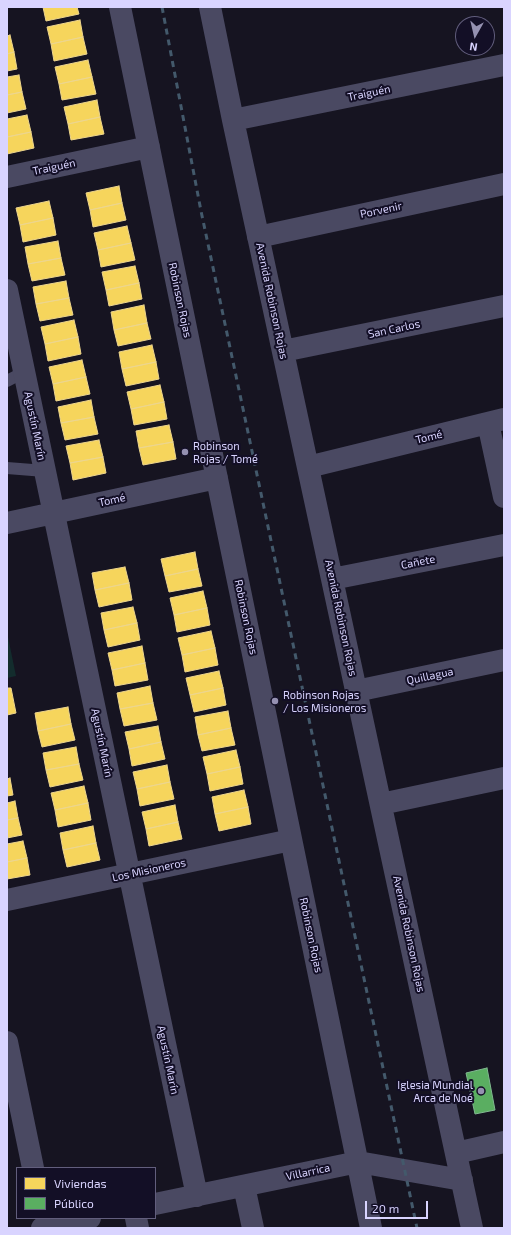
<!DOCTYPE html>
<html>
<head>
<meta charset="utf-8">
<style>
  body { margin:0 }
  #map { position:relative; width:511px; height:1235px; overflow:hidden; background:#161421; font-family:"Exo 2",sans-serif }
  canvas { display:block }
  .frame { position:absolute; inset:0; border:8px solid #d9d4ff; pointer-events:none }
  .legend { position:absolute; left:16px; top:1167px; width:140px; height:52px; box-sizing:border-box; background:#130f26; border:1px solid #625e7d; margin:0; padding:5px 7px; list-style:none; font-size:12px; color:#d9d4ff }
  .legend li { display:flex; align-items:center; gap:8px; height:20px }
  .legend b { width:20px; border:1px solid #625e7d }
  .north { position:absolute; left:455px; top:16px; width:40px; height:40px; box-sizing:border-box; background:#130f26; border:1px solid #625e7d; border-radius:50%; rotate:188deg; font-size:11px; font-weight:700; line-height:16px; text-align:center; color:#d9d4ff }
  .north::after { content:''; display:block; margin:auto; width:14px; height:18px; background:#9591b1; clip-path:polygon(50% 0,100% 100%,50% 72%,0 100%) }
  .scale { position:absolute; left:365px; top:1201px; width:63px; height:18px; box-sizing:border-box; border:2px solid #d9d4ff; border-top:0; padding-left:5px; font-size:12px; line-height:14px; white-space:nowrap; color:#d9d4ff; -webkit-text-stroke:3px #130f26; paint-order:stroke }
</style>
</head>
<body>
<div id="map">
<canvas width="511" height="1235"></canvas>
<div class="frame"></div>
<ul class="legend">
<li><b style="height:11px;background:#f6d55c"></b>Viviendas</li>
<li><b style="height:11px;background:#5aae61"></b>Público</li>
</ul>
<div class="north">N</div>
<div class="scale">20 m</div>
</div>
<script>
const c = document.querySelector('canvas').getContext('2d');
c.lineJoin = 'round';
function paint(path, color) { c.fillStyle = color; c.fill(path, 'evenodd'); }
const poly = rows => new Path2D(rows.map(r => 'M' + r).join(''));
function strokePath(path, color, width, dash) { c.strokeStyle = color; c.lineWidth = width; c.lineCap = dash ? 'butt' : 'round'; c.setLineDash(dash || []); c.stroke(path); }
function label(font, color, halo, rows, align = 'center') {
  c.font = font + ' "Exo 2",sans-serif'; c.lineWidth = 4; c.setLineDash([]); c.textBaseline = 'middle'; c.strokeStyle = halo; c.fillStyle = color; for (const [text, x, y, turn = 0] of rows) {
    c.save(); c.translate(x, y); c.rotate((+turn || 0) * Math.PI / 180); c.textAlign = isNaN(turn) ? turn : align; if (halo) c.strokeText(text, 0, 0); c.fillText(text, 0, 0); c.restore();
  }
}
paint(poly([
  [7,632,16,676,7,678]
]), '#132c2d');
const homes = poly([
  [43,7,77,7,79,14,46,21,43,7],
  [80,20,83,37,51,44,47,27,80,20],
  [10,35,14,52,7,54,7,36,10,35],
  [83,37,87,54,54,61,51,44,83,37],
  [14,52,17,69,7,71,7,54,14,52],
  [88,60,92,77,59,84,55,67,88,60],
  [19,75,22,92,7,95,7,77,19,75],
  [92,77,96,94,62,100,59,84,92,77],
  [22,92,26,109,7,113,7,95,22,92],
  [97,100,100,117,68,124,64,107,97,100],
  [27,115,31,132,7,137,7,119,27,115],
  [100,117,104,134,71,140,68,124,100,117],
  [31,132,34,148,7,154,7,137,31,132],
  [119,186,122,203,90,210,86,193,119,186],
  [49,201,53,218,20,225,16,208,49,201],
  [122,203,126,220,93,227,90,210,122,203],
  [53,218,56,235,23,242,20,225,53,218],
  [127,226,131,243,98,250,94,233,127,226],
  [58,241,61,258,28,264,25,247,58,241],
  [131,243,135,260,101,267,98,250,131,243],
  [61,258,65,275,32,281,28,264,61,258],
  [135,266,139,283,106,290,102,272,135,266],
  [66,281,69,298,36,304,33,287,66,281],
  [139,283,142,299,109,306,106,290,139,283],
  [69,298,73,315,40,321,36,304,69,298],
  [144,305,147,323,114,330,111,312,144,305],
  [74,320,78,337,45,344,41,327,74,320],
  [147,323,151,339,118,346,114,330,147,323],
  [78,337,81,354,48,361,45,344,78,337],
  [152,345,156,362,122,369,119,352,152,345],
  [82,360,86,377,53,384,49,367,82,360],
  [156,362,159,379,126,386,122,369,156,362],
  [86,377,90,394,56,401,53,384,86,377],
  [160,385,164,402,131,409,127,392,160,385],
  [91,400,94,417,61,423,58,407,91,400],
  [164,402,167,419,134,425,131,409,164,402],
  [94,417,98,434,65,440,61,423,94,417],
  [169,425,173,442,139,448,136,431,169,425],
  [99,440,103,457,70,463,66,446,99,440],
  [173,442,176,459,143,465,139,448,173,442],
  [103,457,106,473,73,480,70,463,103,457],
  [195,552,198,569,165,576,161,559,195,552],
  [125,567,129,583,95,590,92,573,125,567],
  [198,569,202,586,169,592,165,576,198,569],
  [129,583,132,600,99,607,95,590,129,583],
  [203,591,207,608,174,615,170,598,203,591],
  [133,607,137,623,104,630,101,613,133,607],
  [207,608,210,625,177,632,174,615,207,608],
  [137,623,140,640,108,647,104,630,137,623],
  [211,631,215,648,182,655,178,638,211,631],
  [142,646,145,663,112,670,108,653,142,646],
  [215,648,218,665,185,672,182,655,215,648],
  [145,663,148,680,115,686,112,670,145,663],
  [219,671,223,688,190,695,186,678,219,671],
  [150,686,153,703,120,709,117,693,150,686],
  [7,688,11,688,16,713,7,715,7,688],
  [223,688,226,705,194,712,190,695,223,688],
  [153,703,157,720,124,726,120,709,153,703],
  [68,707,71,724,38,731,35,713,68,707],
  [228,711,231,728,198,735,195,717,228,711],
  [71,724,75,740,42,747,38,731,71,724],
  [158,726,161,742,129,749,125,732,158,726],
  [231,728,235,745,202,751,198,735,231,728],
  [161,742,165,759,132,766,129,749,161,742],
  [76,747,79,764,46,770,43,753,76,747],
  [236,750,240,767,207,774,203,757,236,750],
  [79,764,83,780,50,787,46,770,79,764],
  [167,765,170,782,137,789,133,772,167,765],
  [240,767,243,784,210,791,207,774,240,767],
  [10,778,13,795,7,796,7,779,10,778],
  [170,782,174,799,140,806,137,789,170,782],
  [84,786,88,803,55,810,51,793,84,786],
  [244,790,248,807,215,814,212,797,244,790],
  [15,801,18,818,7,820,7,803,15,801],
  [88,803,91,820,58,827,55,810,88,803],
  [175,805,178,822,146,829,142,812,175,805],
  [248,807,251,824,219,831,215,814,248,807],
  [18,818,22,835,7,838,7,820,18,818],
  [178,822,182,839,149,846,146,829,178,822],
  [93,826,96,843,63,850,60,833,93,826],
  [23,841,27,858,7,862,7,844,23,841],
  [96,843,100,860,67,867,63,850,96,843],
  [27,858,30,875,7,879,7,862,27,858]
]);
paint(homes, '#f6d55c');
strokePath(homes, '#edd58d', 1);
const public = poly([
  [487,1068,495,1110,475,1114,466,1073,487,1068]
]);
paint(public, '#5aae61');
strokePath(public, '#80b990', 1);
strokePath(poly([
  [7,381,24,372],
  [7,468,45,471]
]), '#4a4962', 12);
strokePath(poly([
  [120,7,371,1228],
  [210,7,233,120,472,1228],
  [233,120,504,65],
  [7,177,149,147],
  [258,237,504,184],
  [7,290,197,1196],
  [283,351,504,306],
  [488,423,504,497],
  [308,467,504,419],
  [7,523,217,478],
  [332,579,504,545],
  [356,691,504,660],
  [381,804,504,778],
  [7,900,291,840],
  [7,1042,33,1168],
  [456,1153,504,1142],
  [244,1186,253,1228],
  [155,1204,358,1162,462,1180],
  [136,1218,138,1228],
  [42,1228,90,1218]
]), '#4a4962', 22);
strokePath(poly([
  [162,7,201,211,417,1228]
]), '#43596b', 3, [6, 5]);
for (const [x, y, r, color] of [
  [185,452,4,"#9591b1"],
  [275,701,4,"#9591b1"],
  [481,1091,4,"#9591b1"]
]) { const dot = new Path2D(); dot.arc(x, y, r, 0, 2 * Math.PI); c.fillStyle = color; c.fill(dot); strokePath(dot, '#130f26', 1.5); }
label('11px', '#d9d4ff', '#130f26', [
  ["Traiguén",369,93,-12],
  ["Traiguén",54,167,-12],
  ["Porvenir",381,210,-12],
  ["Robinson Rojas",180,300,78],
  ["Avenida Robinson Rojas",272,301,78],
  ["San Carlos",394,329,-12],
  ["Agustín Marín",35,426,78],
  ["Tomé",429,437,-14],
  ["Tomé",112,500,-12],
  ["Cañete",418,562,-11],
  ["Robinson Rojas",246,617,78],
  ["Avenida Robinson Rojas",341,618,78],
  ["Quillagua",430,676,-12],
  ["Agustín Marín",102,743,78],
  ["Los Misioneros",149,870,-12],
  ["Avenida Robinson Rojas",409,934,78],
  ["Robinson Rojas",311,935,78],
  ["Agustín Marín",168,1060,78],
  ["Villarrica",308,1172,-12]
]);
label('11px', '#d9d4ff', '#130f26', [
  ["Robinson",193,446],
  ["Rojas / Tomé",193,459],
  ["Robinson Rojas",283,695],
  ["/ Los Misioneros",283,708],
  ["Iglesia Mundial",473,1085,"right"],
  ["Arca de Noé",473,1098,"right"]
], 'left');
</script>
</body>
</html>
